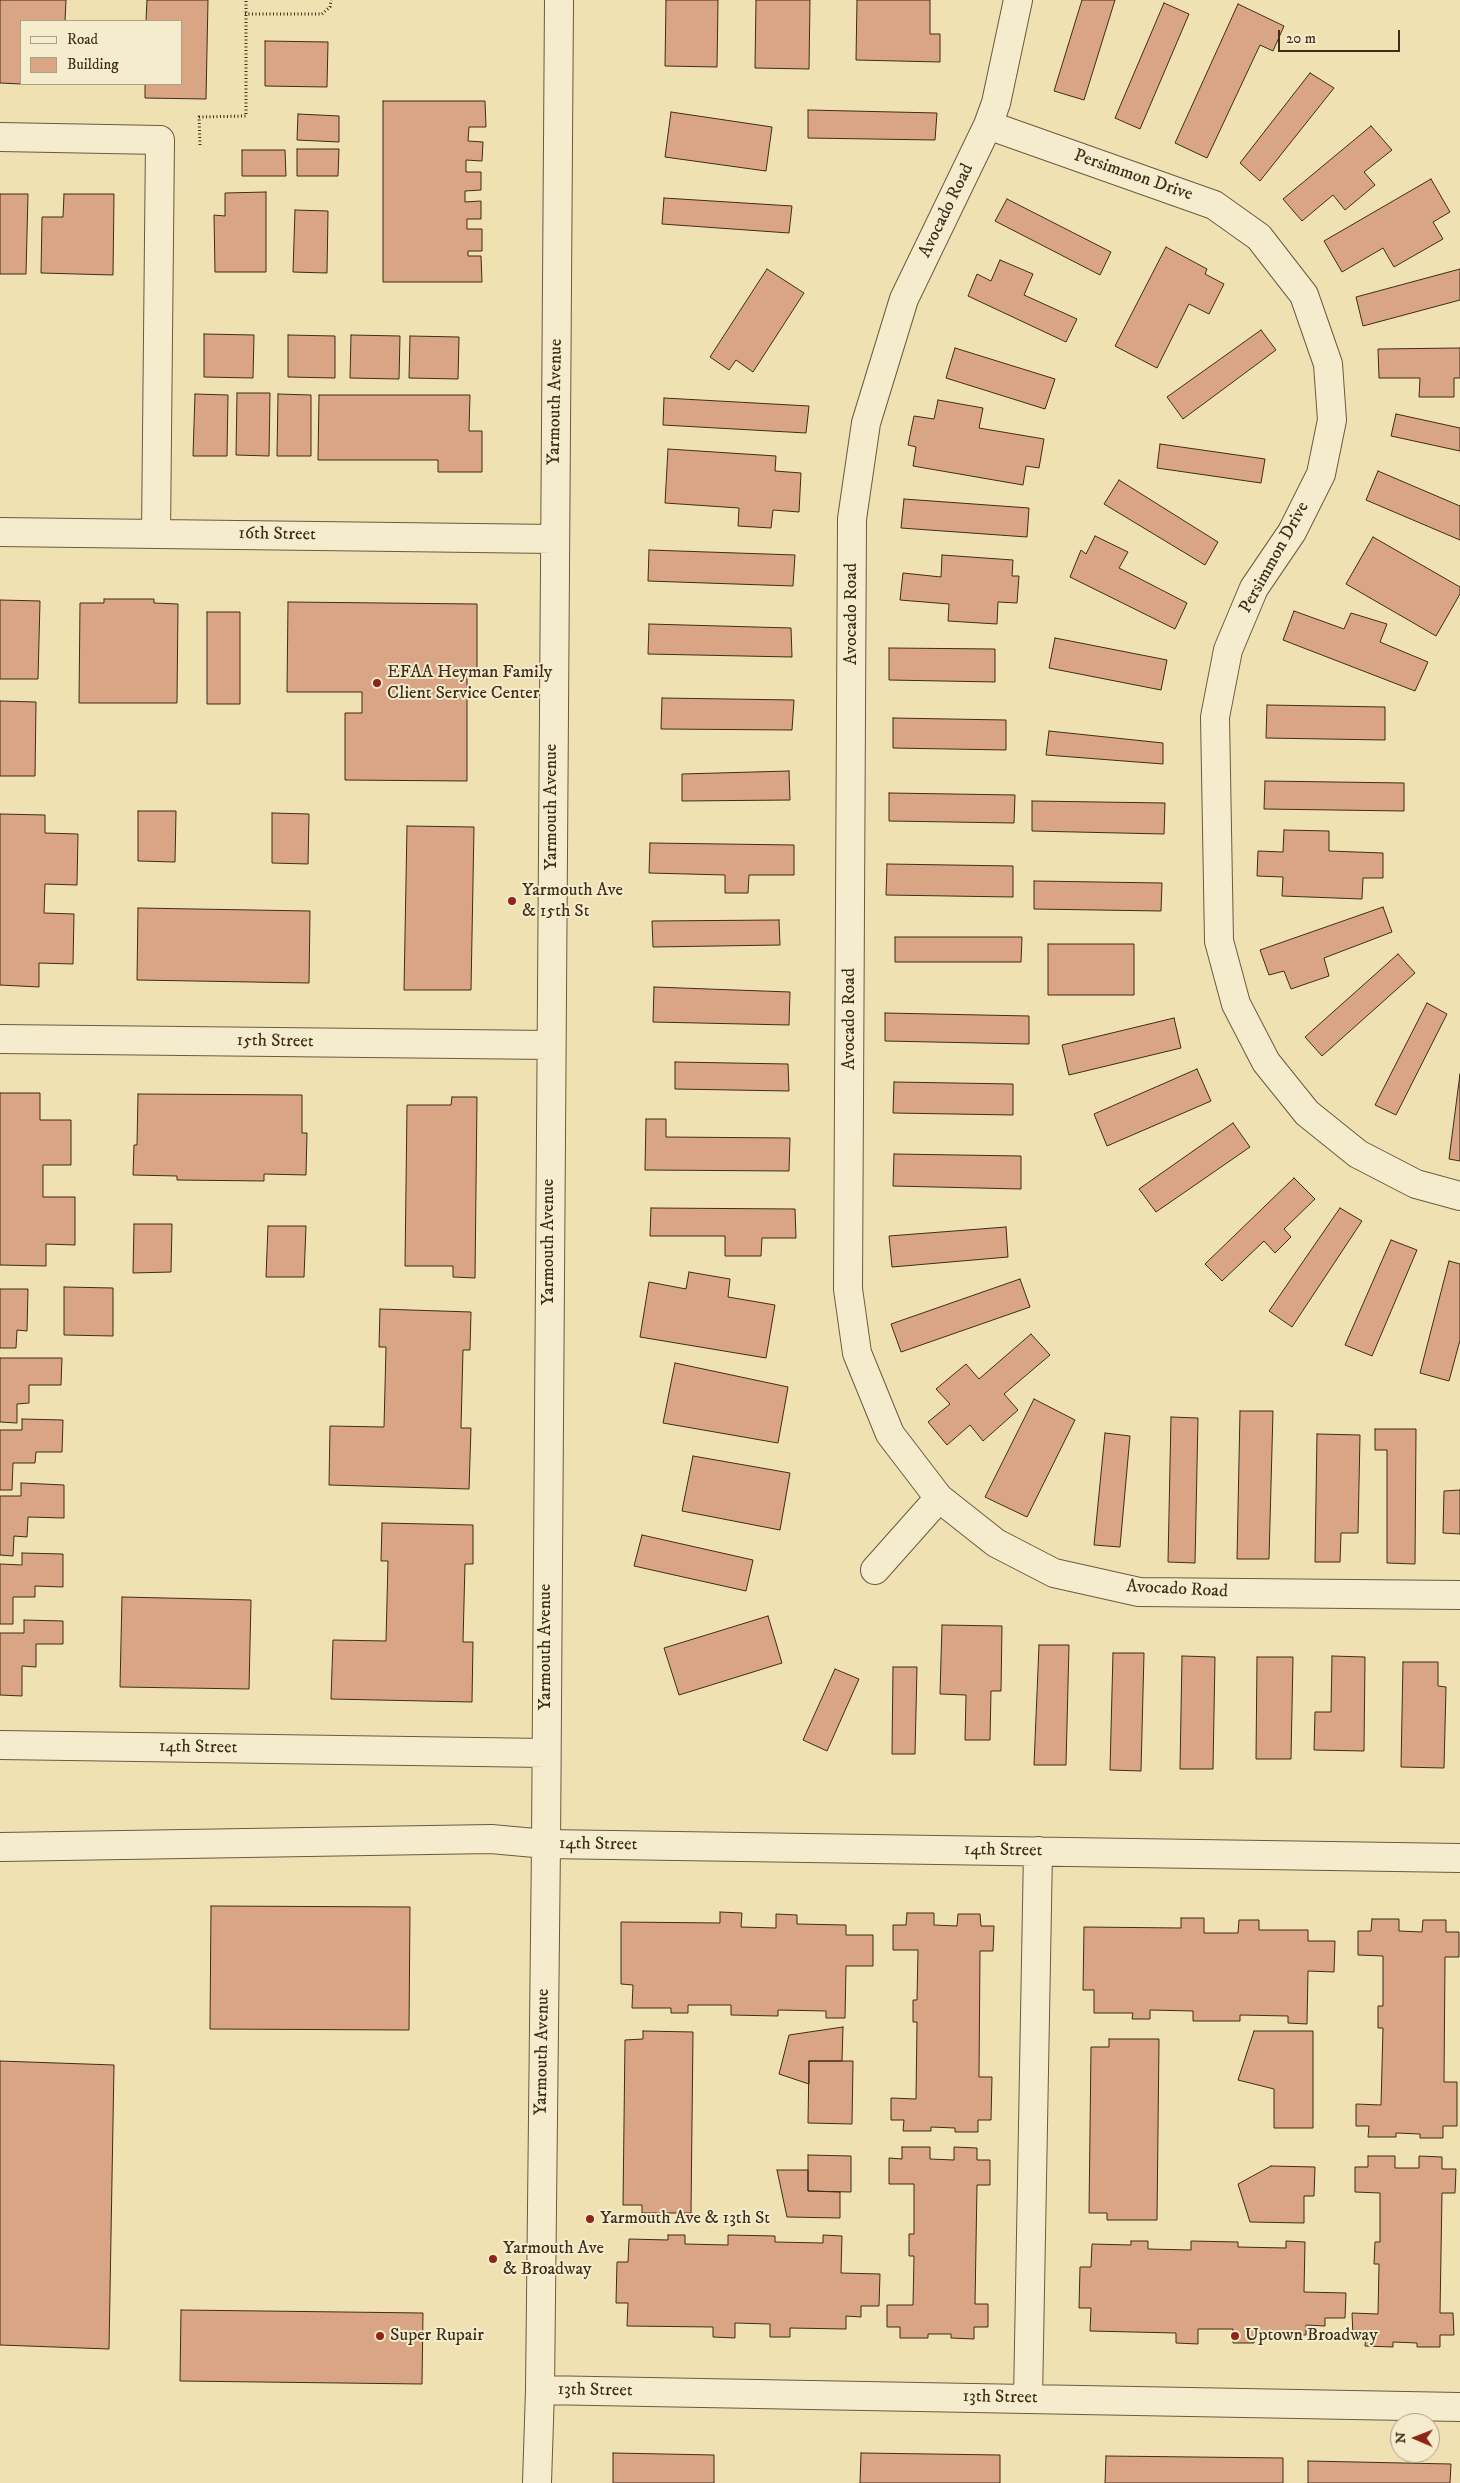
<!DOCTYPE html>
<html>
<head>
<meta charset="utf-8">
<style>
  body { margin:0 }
  #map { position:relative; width:1460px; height:2483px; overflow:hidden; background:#f0e1b3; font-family:"IM FELL DW Pica",serif }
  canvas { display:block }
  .legend { position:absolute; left:20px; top:20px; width:162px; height:65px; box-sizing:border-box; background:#f5ecce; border:1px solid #aca085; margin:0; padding:6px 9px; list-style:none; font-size:15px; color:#3f2d17 }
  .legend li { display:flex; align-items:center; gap:10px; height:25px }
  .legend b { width:25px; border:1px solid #aca085 }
  .north { position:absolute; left:1390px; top:2413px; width:50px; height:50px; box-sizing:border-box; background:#f5ecce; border:1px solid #aca085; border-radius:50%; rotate:271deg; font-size:14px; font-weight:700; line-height:20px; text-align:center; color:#3f2d17 }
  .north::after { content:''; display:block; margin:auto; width:18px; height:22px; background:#8f2418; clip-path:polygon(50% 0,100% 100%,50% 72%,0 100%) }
  .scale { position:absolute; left:1278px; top:30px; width:122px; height:22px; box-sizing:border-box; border:2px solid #3f2d17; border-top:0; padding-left:6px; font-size:15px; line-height:18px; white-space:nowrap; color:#3f2d17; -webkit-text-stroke:4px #f5ecce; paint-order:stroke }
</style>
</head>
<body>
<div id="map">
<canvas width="1460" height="2483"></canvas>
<ul class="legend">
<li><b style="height:6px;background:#f5ecce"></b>Road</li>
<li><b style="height:14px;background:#d9a585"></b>Building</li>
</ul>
<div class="north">N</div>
<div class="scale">20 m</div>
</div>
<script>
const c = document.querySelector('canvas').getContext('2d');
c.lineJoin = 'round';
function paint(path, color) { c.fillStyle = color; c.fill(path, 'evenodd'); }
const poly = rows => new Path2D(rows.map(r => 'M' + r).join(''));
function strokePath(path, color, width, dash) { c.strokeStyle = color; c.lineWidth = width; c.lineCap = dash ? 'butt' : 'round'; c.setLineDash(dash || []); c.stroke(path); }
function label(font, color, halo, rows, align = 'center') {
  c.font = font + ' "IM FELL DW Pica",serif'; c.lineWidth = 4; c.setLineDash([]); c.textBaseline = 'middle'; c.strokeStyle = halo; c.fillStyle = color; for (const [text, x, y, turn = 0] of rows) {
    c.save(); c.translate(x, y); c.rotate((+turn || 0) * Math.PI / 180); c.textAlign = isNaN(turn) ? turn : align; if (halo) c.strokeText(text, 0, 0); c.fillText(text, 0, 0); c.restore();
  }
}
const building = poly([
  [0,0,66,0,65,21,21,21,21,84,0,83,0,0],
  [147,0,208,0,206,99,145,98,145,84,181,84,181,21,146,21,147,0],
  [666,0,718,0,717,67,665,66,666,0],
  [756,0,810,0,809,69,755,68,756,0],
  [857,0,930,0,930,34,940,34,940,62,856,60,857,0],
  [1082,0,1115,0,1084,100,1054,91,1082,0],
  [1164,3,1189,14,1140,129,1115,118,1164,3],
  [1238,4,1284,26,1273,51,1260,45,1207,158,1175,143,1238,4],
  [265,41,328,42,327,87,265,86,265,41],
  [1310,73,1334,88,1260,181,1240,163,1310,73],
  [383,101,485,101,486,127,469,127,468,141,483,142,482,161,466,160,466,172,481,172,481,190,465,191,465,202,481,201,481,219,467,219,467,229,482,229,482,251,468,251,468,256,481,256,482,282,383,282,383,101],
  [808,110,937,113,935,140,808,138,808,110],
  [671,112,772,127,766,171,665,157,671,112],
  [298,114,339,116,339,142,297,140,298,114],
  [1371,126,1392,150,1364,172,1375,185,1345,210,1333,195,1302,221,1283,199,1371,126],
  [297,149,339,149,338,176,297,176,297,149],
  [242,150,285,150,286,176,242,176,242,150],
  [1431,179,1450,212,1433,222,1443,239,1394,267,1383,248,1342,272,1324,241,1431,179],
  [266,192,266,272,215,272,214,215,225,216,225,193,266,192],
  [0,194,28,194,26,274,0,274,0,194],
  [64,194,114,194,113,275,41,273,42,217,63,217,64,194],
  [664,198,792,206,789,233,662,224,664,198],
  [1007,199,1111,252,1100,275,995,221,1007,199],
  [295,210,328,211,327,273,293,272,295,210],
  [1166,247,1207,269,1205,274,1224,284,1209,314,1189,304,1157,368,1115,346,1166,247],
  [1000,260,1033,274,1024,295,1077,319,1066,342,968,296,977,274,991,281,1000,260],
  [767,269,804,293,753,372,736,360,729,370,710,357,767,269],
  [1460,269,1460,300,1363,326,1356,297,1460,269],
  [1261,330,1276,350,1183,419,1167,397,1261,330],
  [204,334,254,335,253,378,204,377,204,334],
  [288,335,335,336,335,378,288,377,288,335],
  [351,335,400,336,399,379,350,378,351,335],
  [410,336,459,337,458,379,409,378,410,336],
  [955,348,1055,379,1045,409,946,378,955,348],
  [1460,348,1460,378,1454,378,1454,397,1419,397,1420,378,1379,378,1378,349,1460,348],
  [237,393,270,393,269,456,236,455,237,393],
  [195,394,228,395,227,456,193,456,195,394],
  [278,394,311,395,311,456,277,456,278,394],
  [319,395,470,395,469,431,482,431,482,472,438,472,438,460,318,460,319,395],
  [664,398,809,406,806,433,663,425,664,398],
  [938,400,983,408,979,428,1044,439,1039,468,1026,466,1023,485,913,466,916,447,908,445,914,416,934,419,938,400],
  [1396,414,1460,428,1460,451,1391,436,1396,414],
  [1160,444,1265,459,1261,483,1157,468,1160,444],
  [668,449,776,456,775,471,801,473,799,512,773,510,771,528,738,526,739,508,665,503,668,449],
  [1378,471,1460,506,1460,540,1366,500,1378,471],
  [1119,480,1218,542,1205,565,1104,504,1119,480],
  [904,499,1029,508,1027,537,901,528,904,499],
  [1095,536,1128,552,1119,568,1187,603,1175,629,1070,577,1081,550,1086,554,1095,536],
  [1373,537,1460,587,1460,594,1436,636,1346,584,1373,537],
  [649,550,795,555,793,586,648,581,649,550],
  [942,555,1013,560,1012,576,1019,576,1017,603,998,602,997,624,948,621,949,604,900,600,903,573,941,577,942,555],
  [104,599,154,599,154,603,178,604,177,703,79,703,80,603,104,603,104,599],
  [0,600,40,601,38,679,0,679,0,600],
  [288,602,477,604,477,673,467,673,467,781,345,780,345,713,362,713,362,692,287,692,288,602],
  [1294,611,1344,629,1351,613,1387,624,1380,642,1428,662,1415,691,1283,640,1294,611],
  [207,612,240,612,240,704,207,704,207,612],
  [649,624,791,628,792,657,648,654,649,624],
  [1055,638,1167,660,1161,690,1049,668,1055,638],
  [889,648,995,649,995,682,889,680,889,648],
  [662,698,794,700,792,730,661,729,662,698],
  [0,701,36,702,35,776,0,776,0,701],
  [1267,705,1385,707,1385,740,1266,738,1267,705],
  [893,718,1006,720,1006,750,893,748,893,718],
  [1049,731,1163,743,1163,764,1046,755,1049,731],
  [789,771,790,800,682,801,682,774,789,771],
  [1265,781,1404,783,1404,811,1264,809,1265,781],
  [889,793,1015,795,1014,823,889,821,889,793],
  [1032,801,1165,803,1164,834,1032,831,1032,801],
  [138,811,176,811,175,862,138,861,138,811],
  [272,813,309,814,308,864,272,863,272,813],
  [0,814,45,815,45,833,78,834,77,885,45,884,44,913,74,914,73,964,39,963,39,987,0,985,0,814],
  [407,826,474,827,471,990,404,990,407,826],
  [1284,830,1329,831,1329,851,1383,853,1383,878,1363,878,1362,899,1282,896,1283,877,1257,876,1258,851,1283,852,1284,830],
  [650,843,794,845,794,875,749,875,748,893,725,893,725,875,649,873,650,843],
  [887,864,1013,866,1013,897,886,895,887,864],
  [1034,881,1162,883,1161,911,1034,909,1034,881],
  [1383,907,1392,932,1324,958,1329,976,1291,989,1284,971,1269,975,1260,950,1383,907],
  [138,908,310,911,309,983,137,980,138,908],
  [779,920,780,945,653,947,652,921,779,920],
  [895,937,1022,937,1021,962,895,962,895,937],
  [1048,944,1134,944,1134,995,1048,995,1048,944],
  [1398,954,1415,973,1322,1056,1305,1037,1398,954],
  [654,987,790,992,789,1025,653,1022,654,987],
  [1427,1003,1447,1014,1396,1115,1375,1105,1427,1003],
  [885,1013,1029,1016,1029,1044,885,1041,885,1013],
  [1174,1018,1181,1048,1069,1075,1062,1045,1174,1018],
  [675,1062,788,1064,789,1091,675,1089,675,1062],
  [1197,1069,1211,1101,1107,1146,1094,1114,1197,1069],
  [1460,1074,1460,1161,1449,1159,1460,1074],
  [894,1082,1013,1084,1013,1115,893,1113,894,1082],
  [0,1093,40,1093,40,1120,71,1120,71,1165,43,1165,43,1197,75,1197,75,1245,46,1244,46,1266,0,1265,0,1093],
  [138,1094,302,1095,302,1133,307,1133,306,1175,264,1174,264,1181,177,1180,177,1176,133,1175,134,1145,137,1145,138,1094],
  [452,1097,477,1097,475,1278,453,1277,453,1266,405,1266,407,1105,451,1105,452,1097],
  [646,1119,666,1119,666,1137,790,1138,789,1171,645,1170,646,1119],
  [1233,1123,1250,1147,1156,1212,1139,1189,1233,1123],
  [894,1154,1021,1156,1021,1189,893,1186,894,1154],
  [1294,1178,1315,1199,1284,1229,1291,1237,1275,1253,1264,1241,1222,1281,1205,1264,1294,1178],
  [651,1208,795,1209,796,1238,762,1238,761,1256,725,1256,725,1236,650,1236,651,1208],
  [1340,1208,1362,1221,1292,1327,1269,1311,1340,1208],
  [134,1224,172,1224,171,1272,133,1273,134,1224],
  [268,1226,306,1226,304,1277,266,1277,268,1226],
  [1006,1227,1008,1257,892,1267,889,1236,1006,1227],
  [1391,1240,1417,1250,1372,1356,1345,1345,1391,1240],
  [1449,1261,1460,1264,1460,1340,1449,1381,1420,1373,1449,1261],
  [689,1272,730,1279,728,1297,775,1305,766,1358,640,1337,649,1282,686,1289,689,1272],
  [1020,1279,1030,1307,901,1352,891,1324,1020,1279],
  [64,1287,113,1288,113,1336,64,1335,64,1287],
  [0,1289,28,1289,27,1331,17,1330,16,1348,0,1348,0,1289],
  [380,1309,471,1312,470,1350,463,1350,461,1428,471,1428,469,1489,329,1485,330,1426,384,1427,386,1347,379,1347,380,1309],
  [1031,1334,1050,1355,1004,1394,1018,1410,983,1441,970,1425,947,1445,928,1422,950,1404,936,1389,966,1364,979,1379,1031,1334],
  [0,1358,62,1358,61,1385,29,1385,29,1403,17,1404,17,1423,0,1422,0,1358],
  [675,1363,788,1387,778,1443,663,1423,675,1363],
  [1034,1399,1075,1420,1027,1517,985,1497,1034,1399],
  [1240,1411,1273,1411,1269,1559,1237,1559,1240,1411],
  [1171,1417,1198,1418,1195,1563,1168,1562,1171,1417],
  [22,1419,63,1420,62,1452,36,1452,35,1463,13,1463,12,1490,0,1490,0,1430,22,1430,22,1419],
  [1375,1429,1416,1429,1415,1564,1387,1563,1387,1450,1375,1450,1375,1429],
  [1105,1433,1130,1436,1120,1547,1094,1545,1105,1433],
  [1317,1434,1360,1435,1358,1533,1341,1533,1340,1562,1315,1562,1317,1434],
  [693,1456,790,1473,780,1530,682,1511,693,1456],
  [21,1483,64,1485,64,1518,28,1517,27,1537,14,1536,13,1556,0,1555,0,1496,21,1496,21,1483],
  [1460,1490,1460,1534,1443,1533,1444,1491,1460,1490],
  [382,1523,473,1525,473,1564,465,1564,463,1642,473,1642,472,1702,331,1699,333,1640,386,1641,388,1561,381,1561,382,1523],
  [642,1535,753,1560,746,1591,634,1566,642,1535],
  [22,1553,63,1554,63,1587,35,1586,35,1597,13,1597,13,1624,0,1624,0,1564,22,1565,22,1553],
  [122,1597,251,1600,249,1689,120,1687,122,1597],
  [768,1616,782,1663,679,1695,664,1648,768,1616],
  [24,1620,63,1621,63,1644,36,1644,36,1667,22,1666,22,1696,0,1695,0,1633,24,1633,24,1620],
  [942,1625,1002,1626,1001,1691,991,1691,990,1740,965,1740,966,1695,940,1694,942,1625],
  [1039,1645,1069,1645,1066,1765,1034,1765,1039,1645],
  [1113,1653,1144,1653,1141,1771,1110,1770,1113,1653],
  [1182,1656,1215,1657,1213,1769,1180,1769,1182,1656],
  [1332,1656,1365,1657,1364,1751,1314,1750,1315,1712,1331,1712,1332,1656],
  [1257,1657,1293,1657,1291,1759,1256,1759,1257,1657],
  [1403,1662,1438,1662,1438,1686,1446,1687,1444,1768,1401,1767,1403,1662],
  [893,1667,917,1667,915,1754,892,1754,893,1667],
  [835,1669,859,1679,827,1751,803,1740,835,1669],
  [211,1906,410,1907,409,2030,210,2029,211,1906],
  [720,1912,742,1913,741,1927,776,1928,776,1914,797,1915,797,1924,846,1925,846,1935,873,1935,873,1966,846,1966,845,2018,826,2018,826,2011,778,2010,778,2016,731,2015,731,2005,688,2005,688,2013,671,2013,671,2008,632,2008,633,1985,621,1984,621,1922,720,1923,720,1912],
  [907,1913,934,1913,934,1925,957,1926,958,1914,980,1914,981,1926,994,1926,993,1951,980,1951,979,2077,992,2077,991,2120,978,2120,978,2132,955,2132,955,2128,931,2127,931,2131,903,2131,904,2120,891,2120,891,2098,916,2099,917,2022,913,2022,913,2000,917,2000,918,1950,893,1950,893,1925,906,1925,907,1913],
  [1181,1918,1204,1918,1204,1933,1238,1933,1239,1920,1259,1920,1259,1930,1308,1930,1308,1941,1335,1941,1334,1972,1308,1971,1307,2024,1288,2023,1288,2016,1240,2015,1240,2021,1193,2021,1193,2011,1150,2010,1150,2019,1132,2019,1133,2013,1094,2013,1094,1990,1083,1990,1084,1927,1181,1928,1181,1918],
  [1372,1919,1399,1919,1399,1931,1422,1932,1423,1920,1446,1920,1446,1932,1459,1932,1459,1957,1445,1957,1444,2082,1457,2082,1457,2126,1443,2126,1443,2138,1420,2138,1420,2134,1396,2133,1396,2137,1368,2137,1369,2126,1356,2126,1356,2104,1381,2105,1383,2028,1378,2028,1378,2006,1383,2006,1383,1956,1358,1955,1358,1931,1371,1931,1372,1919],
  [843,2027,842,2061,809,2061,809,2084,779,2074,789,2035,843,2027],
  [643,2031,693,2032,691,2213,642,2213,642,2205,623,2205,625,2040,643,2039,643,2031],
  [1254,2031,1313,2031,1313,2128,1274,2128,1274,2089,1238,2080,1254,2031],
  [1109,2039,1159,2039,1157,2220,1107,2220,1107,2213,1089,2213,1091,2047,1109,2047,1109,2039],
  [0,2061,114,2065,109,2349,0,2345,0,2061],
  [809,2061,853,2061,852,2124,808,2123,809,2061],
  [902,2147,930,2147,930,2159,954,2160,954,2147,977,2148,977,2160,990,2160,990,2185,977,2185,975,2304,988,2304,988,2327,974,2327,974,2339,951,2338,951,2334,928,2334,928,2338,900,2338,900,2327,887,2327,887,2305,913,2305,914,2256,909,2256,909,2234,914,2234,914,2184,889,2184,889,2158,902,2159,902,2147],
  [808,2155,851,2156,851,2192,808,2191,808,2155],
  [1368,2156,1395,2156,1395,2168,1419,2168,1419,2156,1442,2157,1442,2169,1456,2169,1455,2193,1442,2193,1440,2313,1453,2313,1454,2335,1440,2335,1440,2347,1417,2347,1417,2343,1393,2342,1393,2347,1365,2346,1366,2335,1353,2335,1352,2313,1378,2314,1379,2264,1374,2264,1375,2242,1380,2242,1380,2193,1355,2192,1355,2167,1368,2167,1368,2156],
  [1271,2166,1315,2167,1314,2196,1304,2196,1304,2223,1250,2222,1238,2184,1271,2166],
  [777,2170,808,2170,808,2191,840,2192,840,2218,787,2217,777,2170],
  [668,2235,685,2235,685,2244,728,2245,728,2235,775,2236,775,2242,823,2243,823,2235,842,2236,841,2273,880,2274,879,2306,861,2306,861,2317,846,2316,846,2329,790,2328,790,2337,770,2337,770,2324,735,2323,735,2338,713,2337,713,2327,627,2326,628,2303,616,2303,617,2262,628,2262,629,2239,668,2240,668,2235],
  [1131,2241,1148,2241,1148,2249,1191,2250,1191,2241,1238,2242,1238,2247,1286,2248,1286,2241,1305,2242,1304,2292,1346,2293,1345,2318,1325,2318,1325,2326,1306,2325,1306,2335,1254,2334,1254,2343,1233,2343,1233,2329,1198,2329,1198,2344,1176,2343,1176,2333,1090,2331,1091,2308,1079,2308,1080,2267,1091,2267,1092,2244,1131,2245,1131,2241],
  [181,2310,423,2313,422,2384,180,2381,181,2310],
  [613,2453,714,2455,714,2483,613,2483,613,2453],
  [861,2453,1000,2455,1000,2483,860,2483,861,2453],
  [1106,2456,1283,2458,1283,2483,1105,2483,1106,2456],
  [1308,2461,1451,2464,1450,2483,1308,2483,1308,2461]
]);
paint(building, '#d9a585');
strokePath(building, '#3f2d17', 1);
const minor = poly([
  [1018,0,996,103,988,125,904,299,866,423,852,519,848,1289,857,1353,890,1434,939,1498,996,1543,1054,1573,1139,1592,1460,1595],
  [988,125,1214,205,1259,237,1304,295,1328,364,1332,420,1321,474,1292,532,1254,588,1228,650,1215,717,1219,941,1236,1004,1266,1062,1307,1113,1358,1154,1416,1184,1460,1196],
  [0,137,160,140,156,534],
  [0,532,554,539],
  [0,1039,551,1045],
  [875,1570,939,1498],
  [0,1745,546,1753],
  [1,1847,491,1839,546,1844,1460,1858],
  [540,2390,1460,2407],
  [1028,2399,1038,1851],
  [537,2483,540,2390,546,1844,559,0]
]);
strokePath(minor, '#6b5a3e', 30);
strokePath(poly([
  [245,14,322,14,330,7,331,0],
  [200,145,199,117,246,116,246,0]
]), '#3f2d17', 3, [1, 2.5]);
strokePath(minor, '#f5ecce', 28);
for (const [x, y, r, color] of [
  [377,683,5,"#8f2418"],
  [512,901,5,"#8f2418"],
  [590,2219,5,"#8f2418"],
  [493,2259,5,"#8f2418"],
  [380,2336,5,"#8f2418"],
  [1235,2336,5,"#8f2418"]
]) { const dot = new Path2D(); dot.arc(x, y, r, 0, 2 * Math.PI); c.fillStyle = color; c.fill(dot); strokePath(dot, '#f5ecce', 2); }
label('18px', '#3f2d17', '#f5ecce', [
  ["Persimmon Drive",1133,176,19],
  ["Avocado Road",947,211,-64],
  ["Yarmouth Avenue",556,402,-89],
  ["16th Street",277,535,1],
  ["Persimmon Drive",1275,558,-61],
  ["Avocado Road",852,614,-90],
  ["Yarmouth Avenue",552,807,-90],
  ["Avocado Road",850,1019,-90],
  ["15th Street",275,1042,1],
  ["Yarmouth Avenue",549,1242,-90],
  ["Avocado Road",1177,1590,3],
  ["Yarmouth Avenue",546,1647,-90],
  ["14th Street",198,1748,1],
  ["14th Street",598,1845,1],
  ["14th Street",1003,1851,1],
  ["Yarmouth Avenue",543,2052,-89],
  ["13th Street",595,2391,1],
  ["13th Street",1000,2398,1]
]);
label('18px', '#3f2d17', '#f5ecce', [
  ["EFAA Heyman Family",387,673],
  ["Client Service Center",387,694],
  ["Yarmouth Ave",522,891],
  ["& 15th St",522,912],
  ["Yarmouth Ave & 13th St",600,2219],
  ["Yarmouth Ave",503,2249],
  ["& Broadway",503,2270],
  ["Super Rupair",390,2336],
  ["Uptown Broadway",1245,2336]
], 'left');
</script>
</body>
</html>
